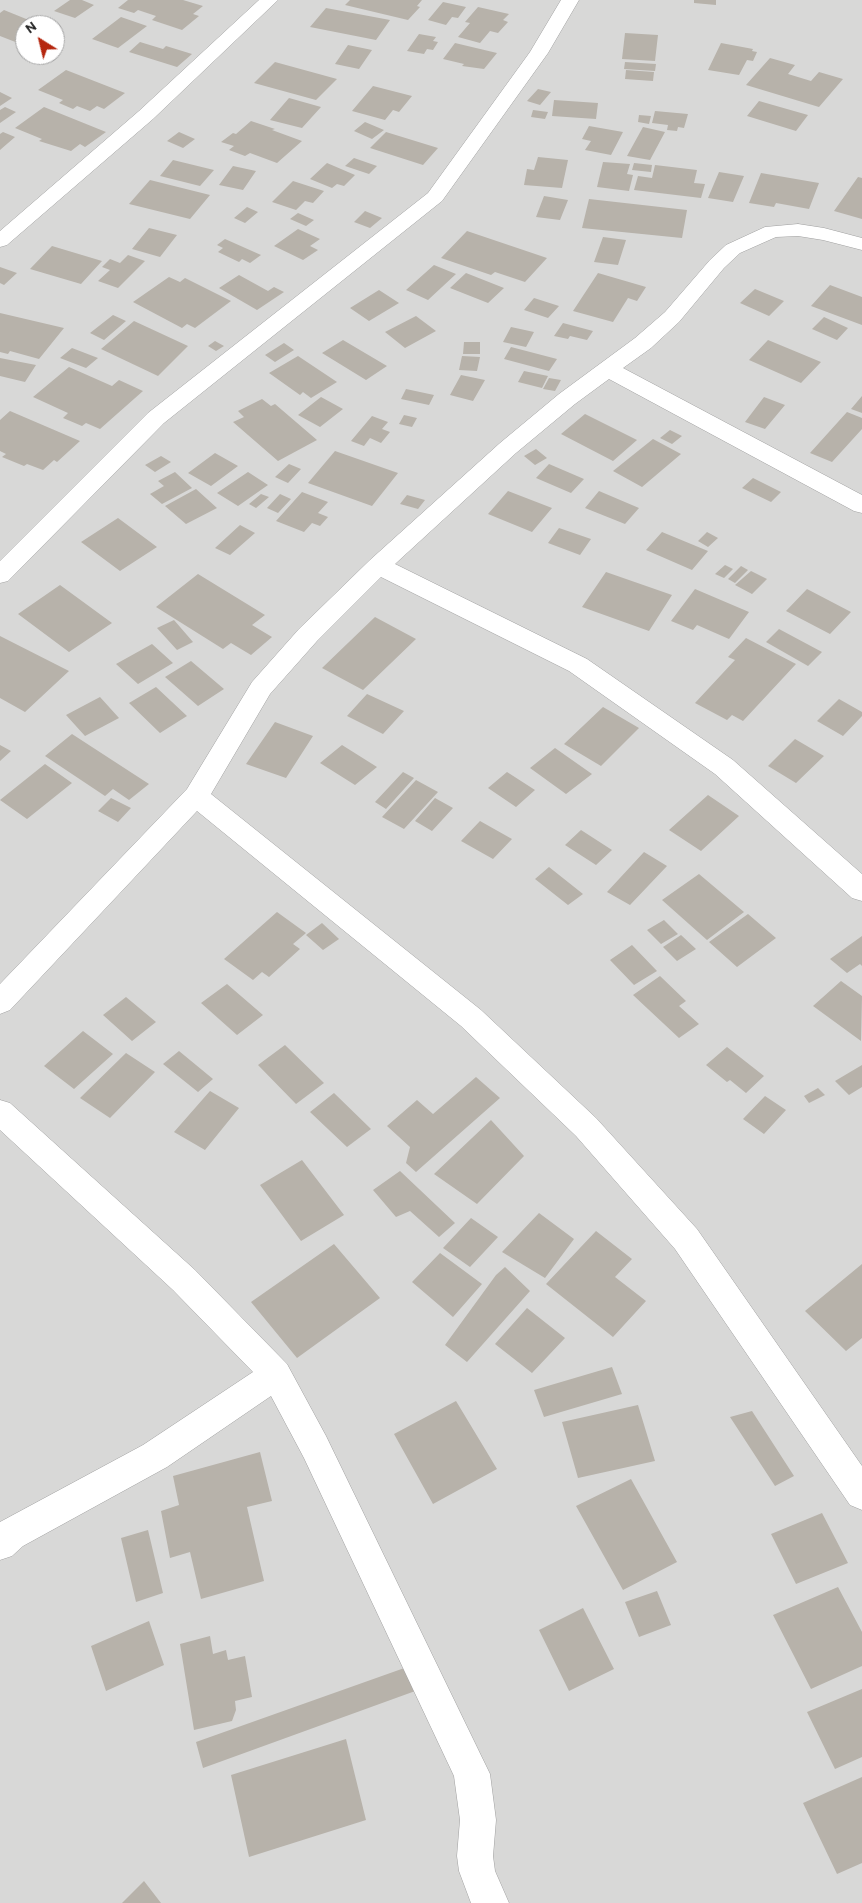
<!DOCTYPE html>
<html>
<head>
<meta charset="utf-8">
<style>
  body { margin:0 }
  #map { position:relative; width:862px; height:1903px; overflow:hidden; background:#ebe9e1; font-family:Overpass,sans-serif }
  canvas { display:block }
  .north { position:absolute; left:15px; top:15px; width:50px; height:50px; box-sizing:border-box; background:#fff; border:1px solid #a3a3a3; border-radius:50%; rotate:324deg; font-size:14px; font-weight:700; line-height:20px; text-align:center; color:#1a1a1a }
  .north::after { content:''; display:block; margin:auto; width:18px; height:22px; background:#b5270f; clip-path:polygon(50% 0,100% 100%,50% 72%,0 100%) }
</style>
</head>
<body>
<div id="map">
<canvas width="862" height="1903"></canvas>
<div class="north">N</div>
</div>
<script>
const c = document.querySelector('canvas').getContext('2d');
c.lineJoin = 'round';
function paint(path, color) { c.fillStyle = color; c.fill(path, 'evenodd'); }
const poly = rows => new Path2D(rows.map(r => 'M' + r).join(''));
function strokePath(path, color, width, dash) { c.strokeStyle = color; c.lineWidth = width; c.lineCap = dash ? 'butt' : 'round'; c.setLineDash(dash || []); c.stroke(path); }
paint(poly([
  [0,0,862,0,862,1903,0,1903],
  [25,25,55,25,55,55,25,55]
]), '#d8d8d7');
paint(poly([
  [70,0,82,0,94,5,75,18,54,11],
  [128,0,183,0,203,6,193,14,199,16,182,30,152,20,156,16,138,10,134,13,118,8],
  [350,0,422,0,417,6,420,7,408,20,345,5],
  [694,0,716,0,716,5,694,3],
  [443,2,466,7,458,18,452,17,446,25,428,20],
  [478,7,509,14,503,20,508,22,498,33,490,31,480,43,458,37,470,23,465,22],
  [326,8,390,20,376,40,310,27],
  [4,10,41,25,25,25,25,44,23,45,0,36,0,13],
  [121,17,147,26,118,48,92,39],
  [625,33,658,35,655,61,622,59],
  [419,34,436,37,433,41,438,42,433,50,427,49,424,54,407,51],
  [140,42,163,49,166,46,192,54,177,67,129,52],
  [455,43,497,53,484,69,462,66,464,64,443,59],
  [721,43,753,49,752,51,757,52,753,61,747,60,739,75,708,70],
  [348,45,372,50,359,69,335,64],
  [770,58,795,65,788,74,811,81,819,72,843,79,819,107,746,85],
  [275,62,337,79,316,100,254,83],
  [625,62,656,64,655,71,624,69],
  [66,70,125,93,104,109,97,106,90,111,77,106,73,109,59,103,63,100,38,90],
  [626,70,654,72,653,81,625,79],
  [373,86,412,96,399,112,393,110,385,120,352,111],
  [538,89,551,92,540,105,527,101],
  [0,92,12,98,0,106],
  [289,98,321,107,302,128,270,120],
  [554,100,598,103,596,119,552,116],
  [759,101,808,115,796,131,747,116],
  [5,107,16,112,0,123,0,110],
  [44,107,106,132,85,147,80,144,71,151,39,141,42,139,15,128],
  [533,110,548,112,545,119,531,117],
  [655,111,688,114,684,128,678,127,677,131,667,130,668,125,652,123],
  [639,115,651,116,649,124,638,122],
  [251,121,275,129,272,130,302,141,277,163,250,153,245,156,229,150,234,146,221,142,233,133,236,134],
  [365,122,384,130,372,139,354,131],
  [589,126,623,132,611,155,585,150,591,141,582,139],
  [643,127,665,132,650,160,627,156],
  [3,132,15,137,0,150,0,134],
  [179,132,195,139,183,148,167,141],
  [386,132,438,148,423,165,370,148],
  [538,157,568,160,562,188,524,185,527,169,534,170],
  [354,158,377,166,369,174,345,166],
  [173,160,214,170,200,186,160,176],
  [603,162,630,164,627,174,633,175,629,191,597,187],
  [327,163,355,175,344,186,337,184,332,188,310,179],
  [634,163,652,165,651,172,632,170],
  [655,165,697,170,694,183,705,184,701,198,634,190,638,176,652,178],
  [233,166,256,171,243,190,219,185],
  [719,172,744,176,733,202,708,198],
  [761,173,819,183,809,209,776,203,774,207,749,203],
  [858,177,862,178,862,219,834,211],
  [150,180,210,195,190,219,129,204],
  [293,181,324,191,313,203,305,201,296,210,272,202],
  [544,196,568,200,560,220,536,217],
  [589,199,687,210,682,238,582,228],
  [247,207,258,212,245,223,234,218],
  [365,211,382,218,370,228,354,222],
  [298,213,314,220,306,226,290,219],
  [149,228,177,235,160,257,132,249],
  [298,229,320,239,310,246,318,250,303,260,274,246],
  [467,231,547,258,525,282,495,272,491,275,441,258],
  [603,237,626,240,618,265,594,262],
  [225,239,261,255,250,263,242,259,239,262,218,252,223,248,217,245],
  [52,246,102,261,81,284,30,269],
  [128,255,145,261,118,288,98,281,110,270,102,267,110,259,120,263],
  [434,265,456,274,428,300,406,290],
  [0,267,17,273,4,285,0,283],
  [466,273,504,288,488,303,450,288],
  [598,273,646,287,637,301,628,298,613,322,573,311],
  [239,275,268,291,274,287,284,292,257,310,219,288],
  [169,277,180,282,185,278,231,301,195,328,187,324,182,328,133,302],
  [830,285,862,297,862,325,811,306],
  [755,289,784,301,769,316,740,303],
  [379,290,399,303,369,321,350,308],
  [534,298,559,306,548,318,524,310],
  [0,313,64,328,39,359,10,351,8,354,0,352],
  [113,315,126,321,104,340,90,333],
  [416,316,436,331,405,348,385,332],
  [824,317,848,328,837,340,812,329],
  [134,321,188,346,158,376,101,349],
  [563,323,593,331,587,340,570,336,568,339,554,336],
  [511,327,534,332,526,347,503,342],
  [343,340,387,366,366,380,322,353],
  [768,340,821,362,801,383,749,360],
  [215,341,224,346,216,351,208,346],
  [464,342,480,342,480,354,463,354],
  [284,343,294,350,275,362,265,355],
  [511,347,557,359,549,371,504,359],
  [72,348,98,358,86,368,60,358],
  [298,356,337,382,311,398,303,392,300,395,269,373],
  [462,356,480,357,477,371,459,370],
  [0,358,36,365,25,382,0,376],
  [69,367,112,386,119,380,143,391,100,429,86,423,82,426,63,418,68,413,33,397],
  [524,371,548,376,542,388,518,382],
  [461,375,485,380,473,401,450,395],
  [549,378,561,380,555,391,543,389],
  [406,389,434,395,429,405,401,399],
  [862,396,862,413,851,409],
  [321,397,343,409,320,427,298,415],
  [764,397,785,405,765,429,745,422],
  [262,399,271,406,275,404,317,440,278,461,233,422,244,417,238,411],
  [10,411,80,441,57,462,54,460,43,470,27,464,24,466,2,457,6,454,0,451,0,420],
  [847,412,862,418,862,429,832,462,810,453],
  [585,414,637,440,613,461,561,434],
  [404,415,417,418,412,427,399,424],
  [372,416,388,422,382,429,390,432,381,443,370,438,364,446,351,441],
  [670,430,682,436,672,444,660,438],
  [653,439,681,454,642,487,613,471],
  [536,449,547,458,535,465,524,456],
  [335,451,398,473,372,506,308,483],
  [215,453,238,466,211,486,188,473],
  [161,456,171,462,155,472,145,465],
  [289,464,301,469,288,483,275,477],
  [549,464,584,479,571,493,536,478],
  [175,472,192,488,162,504,150,494,164,486,158,481],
  [248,472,268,485,238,506,217,493],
  [753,478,781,492,771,502,742,488],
  [196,489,217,508,186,524,165,506],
  [508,491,552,508,532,532,488,514],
  [599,491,639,508,625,524,585,508],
  [302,492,328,502,318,513,328,517,320,526,312,523,304,532,276,521],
  [261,494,269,497,256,508,249,504],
  [280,494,291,499,278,513,267,508],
  [407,495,425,500,418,509,400,504],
  [118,518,157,547,120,571,81,542],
  [240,525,255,533,230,555,215,548],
  [559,528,591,539,580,555,548,543],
  [662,532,708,551,692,570,646,550],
  [707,532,718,538,708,547,698,541],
  [725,565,733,569,724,578,715,574],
  [741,566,748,570,735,583,728,579],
  [751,571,767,579,752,594,735,585],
  [606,572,672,595,649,631,582,607],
  [198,574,265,615,252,625,272,637,251,655,231,643,223,649,156,607],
  [60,585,112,623,69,652,18,614],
  [695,589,749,612,729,639,697,625,693,630,671,621],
  [807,589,851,612,830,634,786,611],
  [375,617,416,639,363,690,322,668],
  [174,620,193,642,177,650,157,628],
  [779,629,822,652,808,666,766,642],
  [0,636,69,671,25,712,0,698],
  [746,638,796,664,743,721,732,715,727,720,695,703,735,660,728,657],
  [152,644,173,663,138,684,116,664],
  [191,661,224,689,198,706,165,677],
  [156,687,187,716,160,733,129,703],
  [367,694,404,711,383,734,347,716],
  [100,697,119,718,85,736,66,715],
  [839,699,862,712,862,716,843,736,817,721],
  [603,707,639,728,601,766,564,744],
  [275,722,313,736,286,778,246,764],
  [72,734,132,773,149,784,129,800,113,789,105,796,45,756],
  [795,739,824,756,796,783,768,766],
  [0,745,11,751,0,761],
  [342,745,377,767,355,785,320,763],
  [555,748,592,774,566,794,530,768],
  [45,764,72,783,27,819,0,800],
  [403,772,414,778,386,809,375,802],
  [507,772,535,790,516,807,488,788],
  [416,780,438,792,404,829,382,817],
  [708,795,739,816,701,851,669,830],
  [111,798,131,808,118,822,98,811],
  [435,798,453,808,432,831,415,821],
  [480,821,512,839,493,859,461,841],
  [581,830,612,850,596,865,565,845],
  [644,852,667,866,630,905,607,892],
  [549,867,583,894,568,905,535,879],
  [699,874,744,912,707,940,662,900],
  [277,912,306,933,293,944,300,949,269,977,262,972,253,980,224,959],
  [748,914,776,938,737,967,709,942],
  [664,920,678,934,661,944,647,930],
  [322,923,339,939,323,950,306,935],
  [681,935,696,949,677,961,663,947],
  [862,936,862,966,860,964,847,973,830,959],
  [632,945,657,971,634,985,610,960],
  [660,976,686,1001,679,1006,699,1024,679,1038,633,995],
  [841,981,862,996,861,1041,813,1006],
  [227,984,263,1015,237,1035,201,1003],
  [126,997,156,1022,132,1041,103,1015],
  [83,1031,113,1054,74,1089,44,1066],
  [285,1045,324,1083,296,1104,258,1065],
  [727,1047,764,1076,746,1093,730,1080,727,1082,706,1065],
  [179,1051,213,1079,198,1092,163,1064],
  [126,1053,155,1072,110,1118,80,1098],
  [862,1065,862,1087,849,1095,835,1081],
  [476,1077,500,1098,416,1172,406,1163,410,1147,387,1126,417,1100,433,1114],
  [818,1088,825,1095,809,1103,804,1096],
  [210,1091,239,1108,205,1150,174,1132],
  [334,1093,371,1129,347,1147,310,1112],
  [765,1096,786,1110,764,1134,743,1119],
  [491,1120,524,1156,477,1204,434,1174],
  [302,1160,344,1215,301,1241,260,1185],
  [400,1171,455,1223,439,1237,410,1211,396,1217,373,1190],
  [539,1213,574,1239,545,1278,502,1252],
  [471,1218,498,1237,470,1267,443,1248],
  [596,1231,632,1259,615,1277,646,1301,613,1337,546,1284],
  [334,1244,380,1298,297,1358,251,1302],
  [440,1253,482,1284,453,1317,412,1282],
  [862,1264,862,1338,846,1351,805,1311],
  [505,1267,530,1291,467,1362,445,1345,496,1275],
  [527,1308,565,1338,532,1373,495,1344],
  [612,1367,622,1394,544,1417,534,1390],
  [456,1401,497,1469,433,1504,394,1434],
  [638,1405,655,1461,578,1478,562,1422],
  [752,1411,794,1476,775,1486,730,1417],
  [260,1452,272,1501,247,1507,264,1581,201,1599,190,1552,170,1558,161,1511,179,1505,173,1476],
  [631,1479,677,1562,623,1590,576,1506],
  [822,1513,848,1563,796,1584,771,1534],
  [148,1530,163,1593,136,1602,121,1538],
  [838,1587,862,1632,862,1666,811,1689,773,1615],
  [657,1591,671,1625,639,1637,625,1602],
  [583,1608,614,1669,569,1691,539,1630],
  [149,1621,164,1665,106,1691,91,1646],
  [210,1636,213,1654,226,1650,228,1660,245,1656,252,1697,235,1701,236,1710,232,1721,194,1730,180,1644],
  [410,1666,418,1690,203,1768,196,1742],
  [862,1689,862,1757,835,1769,807,1712],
  [346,1739,366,1820,249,1857,231,1775],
  [862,1777,862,1863,837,1874,803,1803],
  [144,1881,161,1903,122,1903]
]), '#b7b2aa');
const minor = poly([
  [259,0,278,0,153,119,7,245,0,247,0,231,139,111,259,0],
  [561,0,579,0,548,53,442,201,164,423,8,581,0,583,0,561,148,413,428,193,530,52,561,0],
  [798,224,824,228,862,238,862,250,823,240,798,236,776,237,740,253,724,268,679,322,651,348,623,368,862,495,862,513,854,511,609,379,575,404,516,453,395,564,587,659,733,760,862,874,862,901,852,898,715,774,569,671,381,577,317,641,270,694,211,794,481,1010,596,1118,697,1229,862,1466,862,1510,850,1505,675,1249,576,1136,461,1026,197,811,10,1010,0,1014,0,984,187,789,252,682,299,629,370,560,500,443,559,394,635,338,665,312,710,260,726,245,765,227,798,224],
  [0,1100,10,1103,195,1270,287,1364,326,1436,490,1774,496,1820,493,1856,495,1871,509,1903,471,1903,459,1871,457,1856,460,1820,454,1776,304,1458,271,1396,167,1467,23,1546,12,1556,0,1560,0,1522,143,1445,253,1372,173,1290,0,1130,0,1100]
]);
strokePath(minor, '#a1a1a1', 1);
paint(minor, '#fff');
</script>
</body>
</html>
